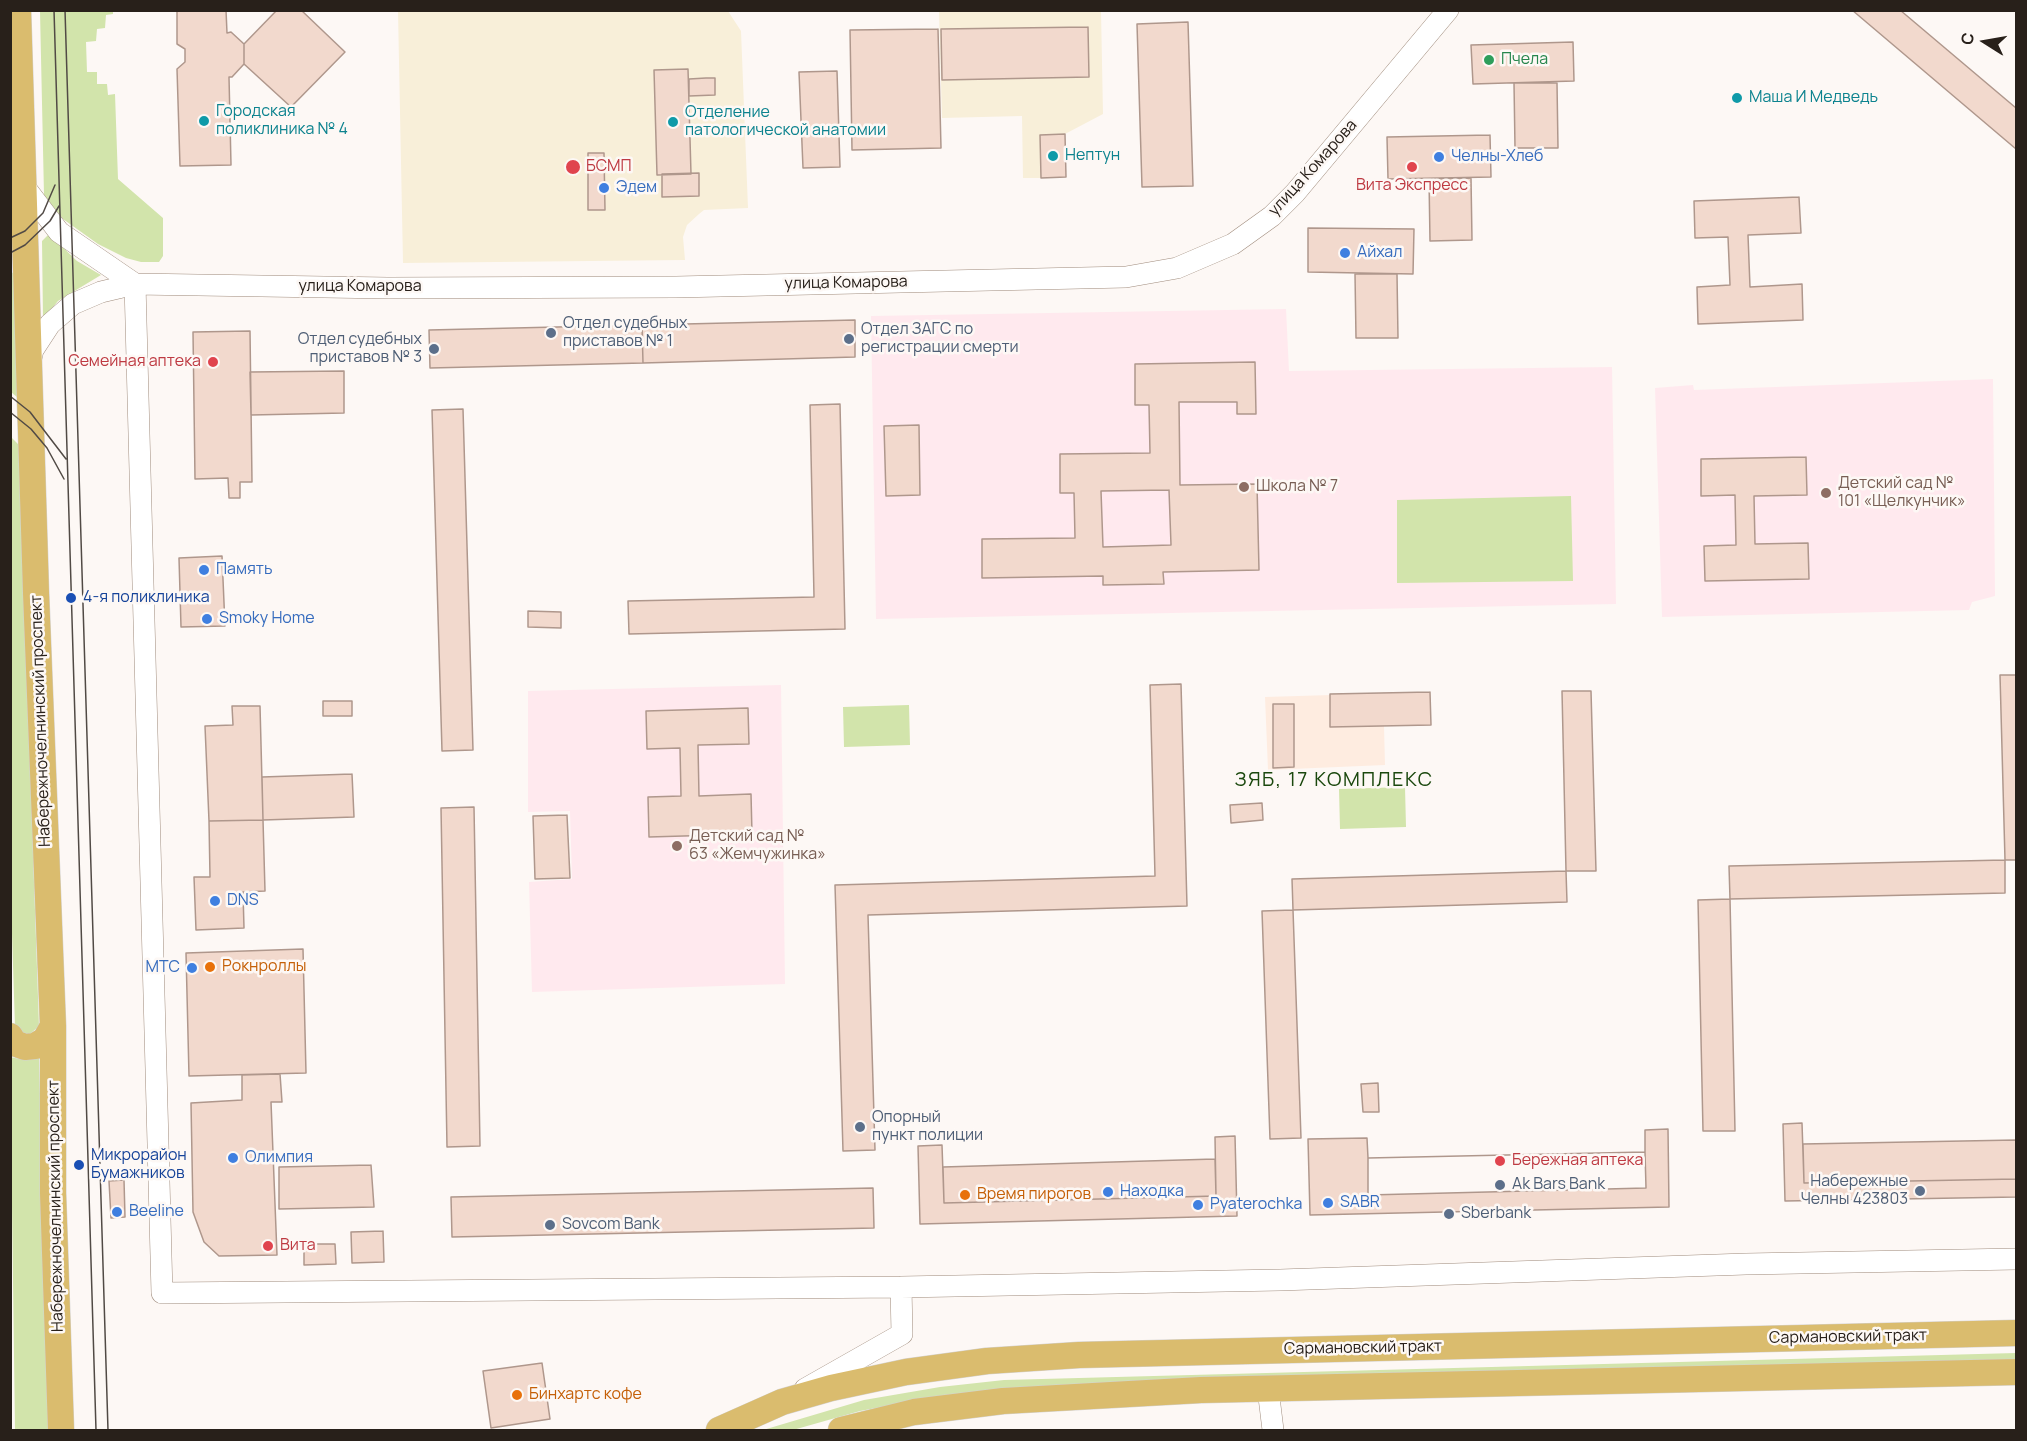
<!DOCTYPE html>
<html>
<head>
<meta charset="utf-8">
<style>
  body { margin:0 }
  #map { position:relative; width:2027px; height:1441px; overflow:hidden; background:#fdf8f5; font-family:Manrope,sans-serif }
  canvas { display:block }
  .frame { position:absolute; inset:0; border:12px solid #28201a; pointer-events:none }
  .north { position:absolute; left:1955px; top:12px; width:60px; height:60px; -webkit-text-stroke:4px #fdf8f5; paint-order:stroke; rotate:281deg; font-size:16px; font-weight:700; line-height:24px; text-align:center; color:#28201a }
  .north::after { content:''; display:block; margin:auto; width:21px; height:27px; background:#28201a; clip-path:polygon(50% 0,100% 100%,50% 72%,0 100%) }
</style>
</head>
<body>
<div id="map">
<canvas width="2027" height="1441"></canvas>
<div class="frame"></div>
<div class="north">С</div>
</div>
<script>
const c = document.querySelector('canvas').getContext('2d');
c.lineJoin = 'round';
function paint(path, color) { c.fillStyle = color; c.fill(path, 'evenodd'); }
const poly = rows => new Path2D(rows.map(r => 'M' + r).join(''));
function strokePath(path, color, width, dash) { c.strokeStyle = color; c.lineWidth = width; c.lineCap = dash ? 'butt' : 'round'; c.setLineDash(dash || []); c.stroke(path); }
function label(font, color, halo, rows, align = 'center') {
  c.font = font + ' Manrope,sans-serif'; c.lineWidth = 5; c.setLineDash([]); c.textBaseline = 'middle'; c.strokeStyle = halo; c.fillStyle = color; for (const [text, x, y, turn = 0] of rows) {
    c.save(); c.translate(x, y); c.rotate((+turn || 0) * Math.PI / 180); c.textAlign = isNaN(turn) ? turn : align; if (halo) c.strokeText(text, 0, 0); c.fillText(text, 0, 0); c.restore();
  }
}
paint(poly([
  [1430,692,1431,725,1384,726,1385,765,1268,770,1265,697]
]), '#feece0');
paint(poly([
  [1286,309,1289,371,1612,367,1616,604,876,619,871,316],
  [1993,379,1995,596,1972,602,1969,610,1662,617,1655,388,1693,385,1694,390],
  [781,685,785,984,532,992,529,882,572,879,570,811,528,812,528,691]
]), '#ffe9ee');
paint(poly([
  [398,11,728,11,741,31,748,208,704,210,699,214,687,225,683,237,685,260,403,263],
  [939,11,1101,11,1103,114,1065,134,1041,135,1041,178,1023,178,1022,116,942,118]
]), '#f8efd9');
paint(poly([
  [40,11,113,11,113,14,106,15,105,28,97,29,96,41,86,42,87,72,97,72,97,84,107,84,108,95,115,94,118,179,163,218,163,256,159,262,141,262,126,258,98,244,63,219,44,195],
  [49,234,77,261,101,275,58,301,43,319,42,241],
  [14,272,18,398,11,392,10,274],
  [10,436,19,445,39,1026,29,1035,23,1035,15,1027,10,871],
  [1571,496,1573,581,1397,583,1397,500],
  [909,705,910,745,844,747,843,707],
  [1405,787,1406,827,1340,829,1339,789],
  [10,1057,25,1060,39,1057,49,1430,15,1430],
  [2016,1353,2016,1362,936,1397,860,1411,793,1430,763,1430,864,1400,940,1387,1004,1380]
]), '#d2e4ab');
const building = poly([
  [177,10,226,10,227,33,231,32,244,44,244,64,232,77,229,77,231,165,180,166,177,69,185,62,185,49,177,44,177,10],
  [277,10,301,10,345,52,291,107,244,64,244,44,277,10],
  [1852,10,1900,10,2016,108,2016,149,1852,10],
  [1188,22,1193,186,1142,187,1137,24,1188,22],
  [1088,27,1089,77,942,80,941,29,1088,27],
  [938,29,941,148,852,150,850,30,938,29],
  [1573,42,1574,81,1473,84,1471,45,1573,42],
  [688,69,691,174,657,175,654,70,688,69],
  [837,71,840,167,803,168,799,72,837,71],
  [706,78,715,78,715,95,689,96,689,79,706,78],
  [1514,83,1557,83,1558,148,1515,148,1514,83],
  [1065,134,1066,177,1041,178,1040,135,1065,134],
  [1490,135,1491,177,1388,179,1387,137,1490,135],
  [588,153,604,153,605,210,588,210,588,153],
  [699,173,699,196,662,197,662,174,699,173],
  [1471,178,1472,240,1430,241,1429,179,1471,178],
  [1799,197,1801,233,1748,235,1750,287,1802,284,1803,320,1698,324,1697,287,1730,285,1728,237,1695,238,1694,201,1799,197],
  [1308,228,1414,229,1413,274,1308,272,1308,228],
  [1355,274,1397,274,1398,338,1356,338,1355,274],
  [855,320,855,357,643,363,642,325,855,320],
  [642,325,643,363,430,368,429,330,642,325],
  [250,331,252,482,240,482,240,498,229,498,228,478,195,479,193,332,250,331],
  [1255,362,1256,414,1237,414,1237,402,1179,402,1180,485,1257,484,1259,570,1163,572,1164,584,1103,585,1103,576,982,578,982,539,1075,538,1074,493,1060,493,1060,454,1150,453,1149,405,1135,405,1135,364,1255,362],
  [1169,490,1171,545,1103,547,1101,491,1169,490],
  [344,371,344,413,251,415,250,372,344,371],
  [840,404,845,629,629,634,628,601,814,597,810,405,840,404],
  [463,409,473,750,442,751,432,410,463,409],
  [919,425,920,495,886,496,884,426,919,425],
  [1806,457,1807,495,1754,496,1755,544,1808,543,1809,579,1705,581,1704,546,1736,545,1735,495,1701,496,1701,459,1806,457],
  [222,556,225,626,181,627,179,558,222,556],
  [528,611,561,612,561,628,528,627,528,611],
  [2000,675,2016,675,2016,860,2005,860,2000,675],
  [1181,684,1187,906,868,915,875,1150,843,1151,835,885,1155,876,1150,685,1181,684],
  [1562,691,1591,691,1596,871,1566,871,1562,691],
  [1430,692,1431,725,1330,727,1330,694,1430,692],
  [323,701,352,701,352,716,323,716,323,701],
  [1273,704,1294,704,1294,767,1273,768,1273,704],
  [232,706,260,706,263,820,209,821,205,726,233,725,232,706],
  [748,708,749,744,698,745,699,796,751,794,752,834,649,837,648,797,681,796,680,748,647,749,646,711,748,708],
  [352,774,354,817,263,820,262,777,352,774],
  [1262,803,1263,820,1231,823,1230,805,1262,803],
  [474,807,480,1146,447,1147,441,808,474,807],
  [567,815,570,878,535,879,533,816,567,815],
  [263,820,265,891,243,892,244,928,196,930,194,877,210,877,209,821,263,820],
  [2005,860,2005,893,1730,899,1729,866,2005,860],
  [1566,871,1567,902,1293,910,1292,879,1566,871],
  [1730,899,1735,1131,1703,1131,1698,900,1730,899],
  [1293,910,1301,1138,1270,1139,1262,911,1293,910],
  [303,949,306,1073,189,1076,186,953,303,949],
  [280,1074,282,1102,271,1102,277,1255,219,1256,204,1242,193,1212,191,1103,242,1100,242,1075,280,1074],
  [1378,1083,1379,1112,1363,1112,1361,1084,1378,1083],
  [1802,1123,1804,1183,2016,1179,2016,1197,1785,1201,1783,1124,1802,1123],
  [1668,1129,1669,1207,1310,1215,1308,1139,1367,1138,1368,1158,1645,1152,1645,1130,1668,1129],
  [1235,1136,1237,1216,920,1224,918,1146,942,1145,944,1203,1216,1196,1215,1137,1235,1136],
  [2016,1140,2016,1179,1804,1183,1803,1144,2016,1140],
  [1645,1152,1646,1188,1368,1195,1368,1158,1645,1152],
  [1215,1159,1216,1196,944,1203,943,1167,1215,1159],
  [371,1165,374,1207,279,1209,279,1167,371,1165],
  [124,1180,125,1217,111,1218,109,1181,124,1180],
  [873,1188,874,1228,452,1237,451,1197,873,1188],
  [383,1231,384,1262,352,1263,351,1232,383,1231],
  [304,1244,335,1244,336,1264,304,1265,304,1244],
  [542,1363,550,1419,491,1428,483,1371,542,1363]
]);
paint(building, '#f2d9cd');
strokePath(building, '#af978c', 1.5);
const minor = poly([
  [23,185,59,232,135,284],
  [135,284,162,1293,901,1287,1280,1280,1746,1264,2016,1259],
  [30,363,33,350,50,324,73,304,101,292,135,284,388,288,676,287,1126,277,1177,268,1233,244,1272,216,1295,193,1448,10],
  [805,1389,902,1334,901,1287],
  [1268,1389,1273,1430]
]);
const major = poly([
  [18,10,36,593,53,1026,53,1193,61,1430],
  [10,1036,14,1043,25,1047,35,1046,45,1040,53,1026],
  [719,1430,782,1402,831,1388,906,1372,987,1361,1079,1355,2016,1333],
  [841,1430,914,1412,1003,1401,1201,1390,2016,1372]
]);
strokePath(minor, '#a08c7d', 22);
strokePath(major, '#d4d2d1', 27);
strokePath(minor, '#fff', 21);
strokePath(major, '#dabc6e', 26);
strokePath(poly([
  [54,10,96,1430],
  [65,10,108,1430],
  [10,238,25,231,43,213,55,185],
  [10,253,25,245,50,221,59,206],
  [10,396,30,412,66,459],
  [10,412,31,429,47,448,64,479]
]), '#514a45', 1.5);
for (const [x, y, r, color] of [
  [1489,60,6,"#2e9e5b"],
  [1737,98,6,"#0f9aa8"],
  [204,121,6,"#0f9aa8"],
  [673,122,6,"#0f9aa8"],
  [1053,156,6,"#0f9aa8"],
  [1439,157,6,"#3f7fe0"],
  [573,167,8,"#e0444e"],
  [1412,167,6,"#e0444e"],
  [604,188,6,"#3f7fe0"],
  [1345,253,6,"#3f7fe0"],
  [551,333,6,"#5c6f8a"],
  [849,339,6,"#5c6f8a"],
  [434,349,6,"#5c6f8a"],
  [213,362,6,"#e0444e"],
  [1244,487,6,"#8d6e63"],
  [1826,493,6,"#8d6e63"],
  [204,570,6,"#3f7fe0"],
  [71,598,6,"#1a4fb4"],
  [207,619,6,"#3f7fe0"],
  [677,846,6,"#8d6e63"],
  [215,901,6,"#3f7fe0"],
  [210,967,6,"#e8710a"],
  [192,968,6,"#3f7fe0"],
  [860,1127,6,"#5c6f8a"],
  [233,1158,6,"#3f7fe0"],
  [1500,1161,6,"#e0444e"],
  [79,1165,6,"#1a4fb4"],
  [1500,1185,6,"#5c6f8a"],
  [1920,1191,6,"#5c6f8a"],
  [1108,1192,6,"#3f7fe0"],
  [965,1195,6,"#e8710a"],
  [1328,1203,6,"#3f7fe0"],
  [1198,1205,6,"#3f7fe0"],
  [117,1212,6,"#3f7fe0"],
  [1449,1214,6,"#5c6f8a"],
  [550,1225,6,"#5c6f8a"],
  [268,1246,6,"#e0444e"],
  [517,1395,6,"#e8710a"]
]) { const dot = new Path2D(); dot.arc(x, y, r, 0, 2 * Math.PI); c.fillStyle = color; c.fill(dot); strokePath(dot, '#fdf8f5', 2); }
label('16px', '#27864d', '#fdf8f5', [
  ["Пчела",1501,60]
], 'left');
label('16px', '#0d838f', '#fdf8f5', [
  ["Маша И Медведь",1749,98],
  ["Городская",216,112],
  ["поликлиника № 4",216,130],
  ["Отделение",685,113],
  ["патологической анатомии",685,131],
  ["Нептун",1065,156]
], 'left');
label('16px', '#366cbe', '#fdf8f5', [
  ["Челны-Хлеб",1451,157],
  ["Эдем",616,188],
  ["Айхал",1357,253],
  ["Память",216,570],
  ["Smoky Home",219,619],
  ["DNS",227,901],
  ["МТС",180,968,"right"],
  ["Олимпия",245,1158],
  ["Находка",1120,1192],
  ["SABR",1340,1203],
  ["Pyaterochka",1210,1205],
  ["Beeline",129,1212]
], 'left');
label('16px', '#be3a42', '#fdf8f5', [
  ["БСМП",586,167],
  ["Вита Экспресс",1412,186,"center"],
  ["Семейная аптека",201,362,"right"],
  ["Бережная аптека",1512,1161],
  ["Вита",280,1246]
], 'left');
label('16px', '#28201a', '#fdf8f5', [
  ["улица Комарова",1313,168,-48],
  ["улица Комарова",846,283,-1],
  ["улица Комарова",360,287],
  ["Набережночелнинский проспект",41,721,-92],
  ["Набережночелнинский проспект",56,1206,-91],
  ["Сармановский тракт",1848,1337,-1],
  ["Сармановский тракт",1363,1348,-1]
]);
label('16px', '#4e5e75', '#fdf8f5', [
  ["Отдел судебных",563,324],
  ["приставов № 1",563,342],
  ["Отдел ЗАГС по",861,330],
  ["регистрации смерти",861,348],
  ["Отдел судебных",422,340,"right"],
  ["приставов № 3",422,358,"right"],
  ["Опорный",872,1118],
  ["пункт полиции",872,1136],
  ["Набережные",1908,1182,"right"],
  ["Челны 423803",1908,1200,"right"],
  ["Ak Bars Bank",1512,1185],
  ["Sberbank",1461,1214],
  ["Sovcom Bank",562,1225]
], 'left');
label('16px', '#785e54', '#fdf8f5', [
  ["Детский сад №",1838,484],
  ["101 «Щелкунчик»",1838,502],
  ["Школа № 7",1256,487],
  ["Детский сад №",689,837],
  ["63 «Жемчужинка»",689,855]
], 'left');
label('16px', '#164399', '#fdf8f5', [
  ["4-я поликлиника",83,598],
  ["Микрорайон",91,1156],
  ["Бумажников",91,1174]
], 'left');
label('16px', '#c56008', '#fdf8f5', [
  ["Рокнроллы",222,967],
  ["Время пирогов",977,1195],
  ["Бинхартс кофе",529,1395]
], 'left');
c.letterSpacing = '1.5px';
label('20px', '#1b480e', '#fdf8f5', [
  ["ЗЯБ, 17 КОМПЛЕКС",1334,780]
]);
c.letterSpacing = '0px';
</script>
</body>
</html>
